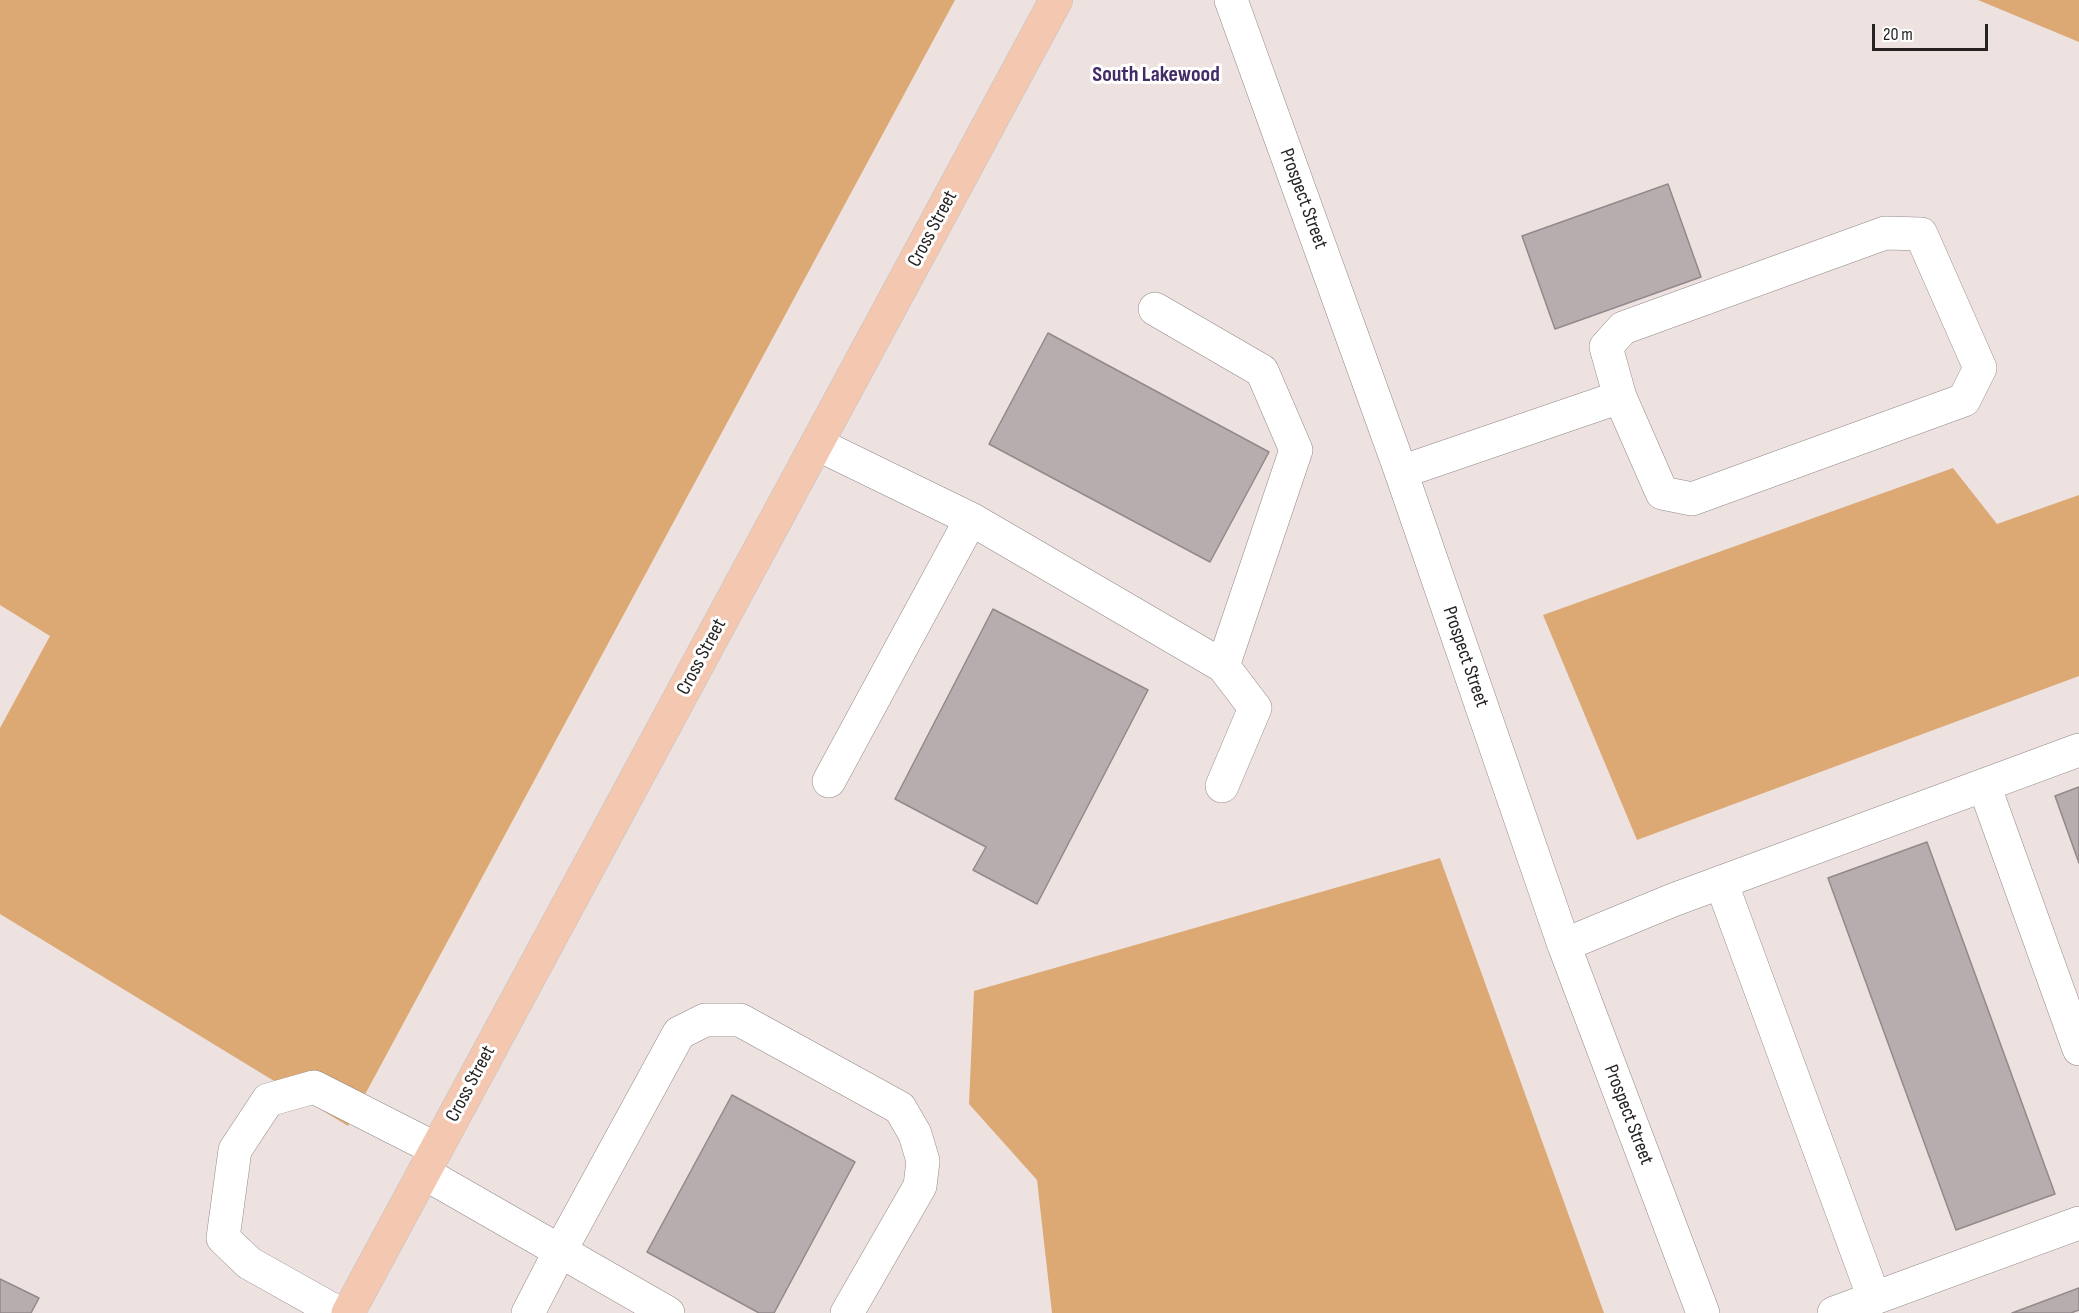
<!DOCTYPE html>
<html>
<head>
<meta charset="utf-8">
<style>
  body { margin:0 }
  #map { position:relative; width:2079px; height:1313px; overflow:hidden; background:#ede2e0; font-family:"Sofia Sans Condensed",sans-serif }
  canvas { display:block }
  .scale { position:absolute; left:1872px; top:24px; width:116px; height:27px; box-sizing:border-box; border:3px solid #262221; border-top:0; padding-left:8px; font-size:18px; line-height:21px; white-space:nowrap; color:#262221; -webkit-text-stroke:4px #fff; paint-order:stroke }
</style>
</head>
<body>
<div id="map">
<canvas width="2079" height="1313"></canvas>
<div class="scale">20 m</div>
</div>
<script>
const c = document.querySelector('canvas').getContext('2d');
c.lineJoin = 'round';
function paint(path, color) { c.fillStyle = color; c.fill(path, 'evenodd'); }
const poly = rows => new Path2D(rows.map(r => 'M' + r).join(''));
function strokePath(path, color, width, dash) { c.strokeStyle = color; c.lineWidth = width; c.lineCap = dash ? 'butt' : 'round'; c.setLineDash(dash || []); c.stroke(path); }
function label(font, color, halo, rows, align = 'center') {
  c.font = font + ' "Sofia Sans Condensed",sans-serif'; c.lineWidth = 6; c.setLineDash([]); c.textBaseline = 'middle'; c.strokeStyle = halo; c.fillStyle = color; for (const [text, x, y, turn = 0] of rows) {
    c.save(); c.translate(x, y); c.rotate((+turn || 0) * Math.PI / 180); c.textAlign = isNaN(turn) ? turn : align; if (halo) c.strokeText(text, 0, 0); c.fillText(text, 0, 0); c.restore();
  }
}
paint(poly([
  [0,0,955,0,348,1126,0,914,0,728,50,636,0,605],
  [1978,0,2079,0,2079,42],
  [1953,468,1997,524,2079,495,2079,676,1637,840,1543,615],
  [1440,858,1604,1313,1052,1313,1037,1180,969,1104,974,991]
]), '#dca974');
const building = poly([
  [1668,184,1701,277,1555,329,1522,236,1668,184],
  [1048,333,1269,452,1210,562,989,444,1048,333],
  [993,609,1148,690,1037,904,973,870,986,847,895,799,993,609],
  [2079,787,2079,863,2055,796,2079,787],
  [1927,842,2055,1194,1956,1230,1828,878,1927,842],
  [732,1095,855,1162,774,1313,759,1313,647,1252,732,1095],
  [0,1279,39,1298,31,1313,0,1313,0,1279],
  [2079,1288,2079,1310,2071,1313,2012,1313,2079,1288]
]);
paint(building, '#b8adae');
strokePath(building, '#93898a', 1.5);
const minor = poly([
  [1231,0,1401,472,1564,945,1703,1313],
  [817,444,971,519,1223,666,1296,450,1262,371,1155,309],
  [1401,472,1620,397,1606,347,1623,328,1885,233,1921,234,1980,368,1964,400,1692,499,1662,493,1620,397],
  [829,781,971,519],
  [1984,785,2079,1049],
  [1222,786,1255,708,1223,666],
  [1721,882,1874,1298],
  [1564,945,1673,900,2079,750],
  [424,1173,560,1251,528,1313],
  [338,1313,249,1263,223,1238,235,1150,268,1100,314,1087,436,1149],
  [668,1313,560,1251,679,1033,705,1020,740,1020,900,1108,915,1134,923,1161,920,1186,847,1313],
  [1834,1313,2079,1223]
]);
const major = poly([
  [348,1313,1056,0]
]);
strokePath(minor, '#928887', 34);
strokePath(major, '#c2c1c1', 34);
strokePath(minor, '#fff', 33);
strokePath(major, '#f4c8b0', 33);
label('20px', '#262221', '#fff', [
  ["Prospect Street",1303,199,70],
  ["Cross Street",933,229,-62],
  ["Cross Street",702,657,-62],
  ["Prospect Street",1465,657,71],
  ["Cross Street",471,1084,-62],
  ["Prospect Street",1628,1115,69]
]);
label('bold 22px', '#422b66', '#fff', [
  ["South Lakewood",1156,75]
]);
</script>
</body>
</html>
